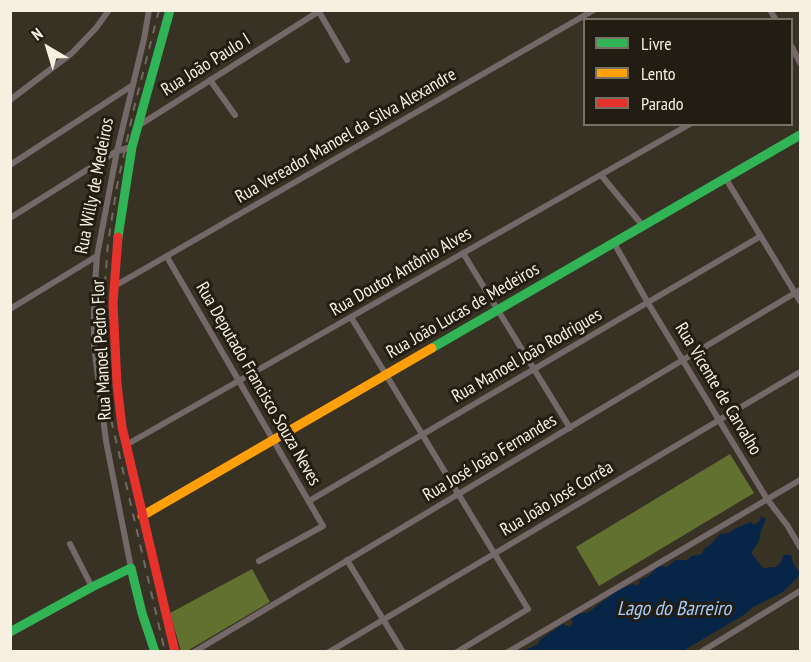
<!DOCTYPE html>
<html>
<head>
<meta charset="utf-8">
<style>
  body { margin:0 }
  #map { position:relative; width:811px; height:662px; overflow:hidden; background:#383224; font-family:"PT Sans Narrow",sans-serif }
  canvas { display:block }
  .frame { position:absolute; inset:0; border:12px solid #f7f0e1; pointer-events:none }
  .legend { position:absolute; left:583px; top:18px; width:210px; height:108px; box-sizing:border-box; background:#221d12; border:2px solid #777165; margin:0; padding:8px 10px; list-style:none; font-size:18px; color:#f7f0e1 }
  .legend li { display:flex; align-items:center; gap:12px; height:30px }
  .legend b { width:30px; border:2px solid #777165 }
  .north { position:absolute; left:18px; top:18px; width:60px; height:60px; -webkit-text-stroke:4px #221d12; paint-order:stroke; rotate:322deg; font-size:16px; font-weight:700; line-height:24px; text-align:center; color:#f7f0e1 }
  .north::after { content:''; display:block; margin:auto; width:21px; height:27px; background:#f7f0e1; clip-path:polygon(50% 0,100% 100%,50% 72%,0 100%) }
</style>
</head>
<body>
<div id="map">
<canvas width="811" height="662"></canvas>
<div class="frame"></div>
<ul class="legend">
<li><b style="height:8px;background:#30b455"></b>Livre</li>
<li><b style="height:8px;background:#ff9f0a"></b>Lento</li>
<li><b style="height:8px;background:#e5322d"></b>Parado</li>
</ul>
<div class="north">N</div>
</div>
<script>
const c = document.querySelector('canvas').getContext('2d');
c.lineJoin = 'round';
function paint(path, color) { c.fillStyle = color; c.fill(path, 'evenodd'); }
const poly = rows => new Path2D(rows.map(r => 'M' + r).join(''));
function strokePath(path, color, width, dash) { c.strokeStyle = color; c.lineWidth = width; c.lineCap = dash ? 'butt' : 'round'; c.setLineDash(dash || []); c.stroke(path); }
function label(font, color, halo, rows, align = 'center') {
  c.font = font + ' "PT Sans Narrow",sans-serif'; c.lineWidth = 6; c.setLineDash([]); c.textBaseline = 'middle'; c.strokeStyle = halo; c.fillStyle = color; for (const [text, x, y, turn = 0] of rows) {
    c.save(); c.translate(x, y); c.rotate((+turn || 0) * Math.PI / 180); c.textAlign = isNaN(turn) ? turn : align; if (halo) c.strokeText(text, 0, 0); c.fillText(text, 0, 0); c.restore();
  }
}
paint(poly([
  [730,454,754,493,599,586,576,547],
  [252,569,270,602,187,651,181,651,170,613]
]), '#627130');
paint(poly([
  [761,516,766,519,761,530,759,541,751,553,763,568,776,567,782,561,783,555,791,555,793,563,800,573,800,575,783,592,753,607,745,614,683,651,519,652,528,649,538,644,540,640,563,624,570,627,573,623,571,619,578,614,589,612,616,591,633,584,636,586,639,584,640,580,649,576,658,566,667,567,675,560,687,560,691,556,702,554,704,549,711,544,720,534,729,533,734,529,751,522,754,525,760,521]
]), '#062547');
strokePath(poly([
  [318,10,347,60],
  [770,10,776,20],
  [792,47,800,63],
  [210,80,235,115],
  [10,100,72,53,96,28,109,10],
  [138,126,321,10],
  [10,165,133,85],
  [601,175,643,226],
  [726,179,800,301],
  [10,218,117,151,132,147],
  [614,243,648,303,719,420,767,499,787,525,800,547],
  [463,253,570,428],
  [167,257,323,526,259,561],
  [113,287,594,10],
  [10,309,97,256],
  [351,317,528,609,457,652],
  [126,445,690,124],
  [309,501,761,236],
  [70,544,92,587],
  [347,560,403,652],
  [131,568,106,441,94,346,94,297,97,256,117,151,144,39,149,10],
  [194,652,800,290],
  [329,652,800,372],
  [508,652,800,480],
  [701,652,800,591]
]), '#746868', 6);
strokePath(poly([
  [118,237,132,147,170,10],
  [432,348,800,135],
  [10,632,92,587,131,568,142,613,155,652]
]), '#30b455', 9);
strokePath(poly([
  [142,516,432,348]
]), '#ff9f0a', 9);
strokePath(poly([
  [118,237,113,303,117,384,122,427,175,652]
]), '#e5322d', 9);
strokePath(poly([
  [159,10,134,108,117,186,108,243,104,297,111,419,165,652]
]), '#716964', 2, [8, 8]);
label('18px', '#f7f0e1', '#221d12', [
  ["Rua João Paulo I",206,65,-32],
  ["Rua Vereador Manoel da Silva Alexandre",346,136,-30],
  ["Rua Willy de Medeiros",95,186,-79],
  ["Rua Doutor Antônio Alves",401,272,-30],
  ["Rua João Lucas de Medeiros",463,311,-30],
  ["Rua Manoel Pedro Flor",102,350,-93],
  ["Rua Manoel João Rodrigues",527,356,-30],
  ["Rua Deputado Francisco Souza Neves",258,384,60],
  ["Rua Vicente de Carvalho",718,389,59],
  ["Rua José João Fernandes",490,458,-31],
  ["Rua João José Corrêa",557,499,-31]
]);
label('italic 20px', '#a7cdfd', '#221d12', [
  ["Lago do Barreiro",674,609]
]);
</script>
</body>
</html>
